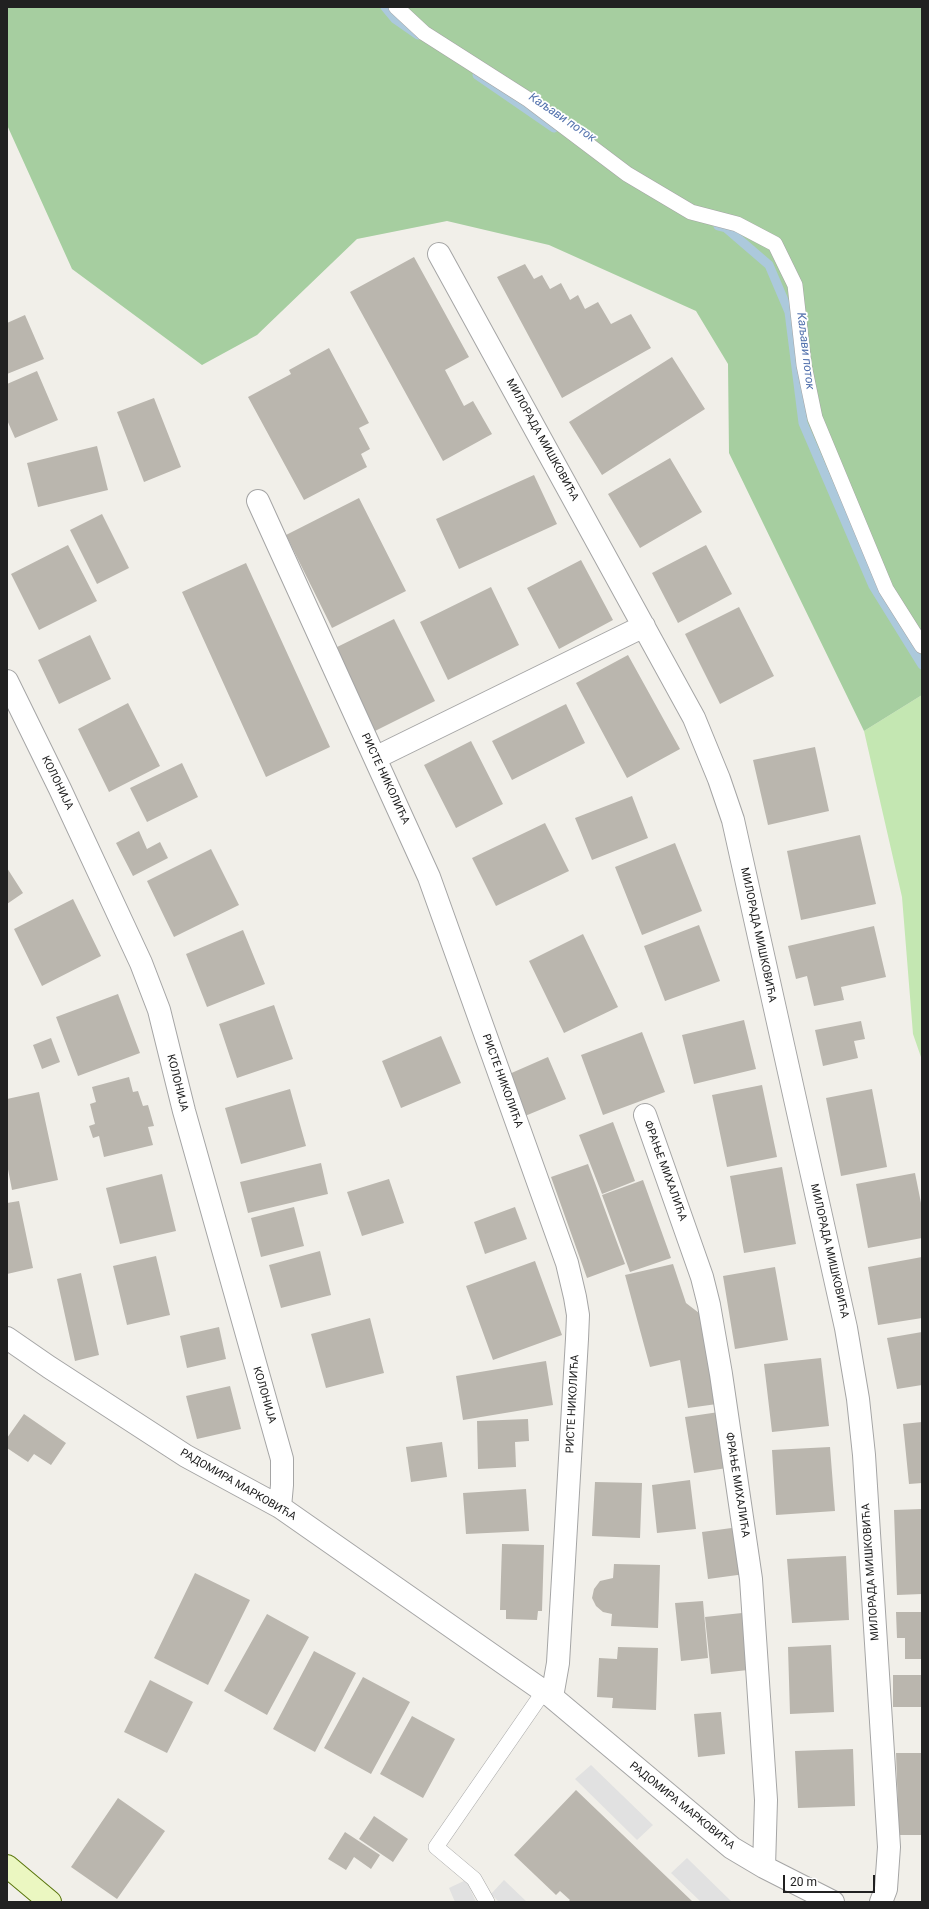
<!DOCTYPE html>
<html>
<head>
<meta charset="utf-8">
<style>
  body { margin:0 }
  #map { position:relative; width:929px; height:1909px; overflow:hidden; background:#f1efe9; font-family:Roboto,sans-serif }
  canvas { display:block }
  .frame { position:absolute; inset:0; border:8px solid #212121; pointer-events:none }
  .scale { position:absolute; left:783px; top:1875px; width:92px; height:18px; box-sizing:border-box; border:2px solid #212121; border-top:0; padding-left:5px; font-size:12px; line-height:14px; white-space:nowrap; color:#212121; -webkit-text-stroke:3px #fff; paint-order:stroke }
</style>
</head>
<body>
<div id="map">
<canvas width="929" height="1909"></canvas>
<div class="frame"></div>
<div class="scale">20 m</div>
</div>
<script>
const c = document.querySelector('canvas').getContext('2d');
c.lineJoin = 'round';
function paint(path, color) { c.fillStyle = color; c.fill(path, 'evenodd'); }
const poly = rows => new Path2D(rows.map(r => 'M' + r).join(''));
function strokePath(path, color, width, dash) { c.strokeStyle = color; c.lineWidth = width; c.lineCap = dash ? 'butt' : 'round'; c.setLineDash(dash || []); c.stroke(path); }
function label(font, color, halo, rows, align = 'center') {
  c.font = font + ' Roboto,sans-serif'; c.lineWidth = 3.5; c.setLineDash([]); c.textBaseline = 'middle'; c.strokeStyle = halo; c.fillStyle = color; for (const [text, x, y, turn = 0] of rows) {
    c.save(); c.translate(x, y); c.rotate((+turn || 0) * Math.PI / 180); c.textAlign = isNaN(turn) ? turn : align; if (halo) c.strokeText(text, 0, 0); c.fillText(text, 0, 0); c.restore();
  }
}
paint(poly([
  [922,695,922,1060,913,1034,902,897,864,731]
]), '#c4e7b2');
paint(poly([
  [7,7,922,7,922,695,864,731,729,453,728,364,696,311,549,245,447,221,357,239,257,335,202,365,72,269,7,125]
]), '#a6cea0');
paint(poly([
  [591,1765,653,1825,637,1840,575,1779],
  [687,1858,732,1902,701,1902,671,1873],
  [466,1880,476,1902,455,1902,449,1888],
  [504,1880,527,1902,499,1902,491,1894]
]), '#e1e1e1');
strokePath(poly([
  [385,7,395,19,418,35],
  [477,75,554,128],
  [718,226,726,228,769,265,789,312,803,423,873,586,922,665]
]), '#acc9dc', 9);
paint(poly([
  [414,257,469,357,445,370,464,406,473,401,492,434,443,461,350,292],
  [525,264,534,279,542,275,550,289,561,283,570,300,578,295,585,309,598,302,611,324,631,314,651,348,562,398,497,277],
  [25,315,44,359,7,374,7,323],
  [329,348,369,423,359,428,370,449,361,454,367,467,304,500,248,397,291,374,289,370],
  [672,357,705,409,602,475,569,422],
  [37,371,58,420,15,438,7,420,7,384],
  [154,398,181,467,144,482,117,412],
  [97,446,108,490,38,507,27,463],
  [670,458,702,512,640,548,608,494],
  [534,475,557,524,459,569,436,519],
  [359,498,406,591,332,628,286,535],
  [102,514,129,568,97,584,70,530],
  [68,545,97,601,39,630,11,574],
  [706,545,732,594,678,623,652,573],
  [581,560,613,620,559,649,527,588],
  [246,563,330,747,266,777,182,592],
  [491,587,519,645,448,680,420,622],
  [739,607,774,676,720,704,685,634],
  [394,619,435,701,373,732,333,649],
  [90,635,111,679,59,704,38,660],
  [628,655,680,749,627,778,576,683],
  [128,703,160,766,109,792,78,729],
  [566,704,585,743,512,780,492,741],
  [471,741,503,804,456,828,424,765],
  [815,747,829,811,768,825,753,760],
  [182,763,198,797,147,822,130,788],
  [632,796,648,838,592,860,575,818],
  [545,823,569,871,496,906,472,858],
  [139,831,147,849,160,842,168,858,133,876,116,843],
  [860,835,876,904,801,920,787,851],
  [675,843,702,911,642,935,615,867],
  [211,849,239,905,174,937,147,881],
  [7,868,23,893,7,904],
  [73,899,101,956,42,986,14,929],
  [699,925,720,981,665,1001,644,946],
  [874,926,886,977,841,987,844,1000,814,1006,807,976,796,979,788,946],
  [243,930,265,984,207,1007,186,954],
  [583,934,618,1007,564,1033,529,961],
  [118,994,140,1053,78,1076,56,1017],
  [274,1005,293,1059,237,1078,219,1024],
  [744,1020,756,1069,694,1084,682,1035],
  [861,1021,865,1039,854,1041,858,1058,823,1066,815,1030],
  [642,1032,665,1092,603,1115,581,1055],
  [441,1036,461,1083,401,1108,382,1061],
  [51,1038,60,1062,42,1069,33,1045],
  [548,1057,566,1099,525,1116,507,1075],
  [129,1077,133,1092,138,1091,143,1106,148,1105,154,1126,148,1127,153,1145,104,1157,99,1136,93,1138,89,1126,95,1124,90,1104,96,1102,92,1087],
  [762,1085,777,1157,727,1167,712,1095],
  [290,1089,306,1146,241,1164,225,1108],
  [872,1089,887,1167,841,1176,826,1098],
  [39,1092,58,1180,12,1190,7,1164,7,1099],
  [613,1122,635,1181,602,1194,579,1135],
  [321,1163,328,1194,248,1213,240,1182],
  [588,1164,625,1264,587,1278,551,1177],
  [782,1167,796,1244,744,1253,730,1176],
  [915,1173,922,1208,922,1238,868,1248,856,1184],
  [162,1174,176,1231,120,1244,106,1188],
  [389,1179,404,1223,362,1236,347,1192],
  [643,1180,671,1258,630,1272,602,1195],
  [19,1201,33,1268,7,1274,7,1203],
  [294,1207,304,1246,261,1257,251,1218],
  [515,1207,527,1239,485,1254,474,1222],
  [320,1251,331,1295,281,1308,269,1265],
  [156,1256,170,1315,127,1325,113,1266],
  [922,1257,922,1318,878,1325,868,1267],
  [535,1261,562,1335,493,1360,466,1286],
  [673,1264,686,1303,699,1313,709,1354,717,1404,688,1408,680,1360,650,1367,625,1275],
  [775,1267,788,1340,735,1349,723,1276],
  [81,1273,99,1355,75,1361,57,1279],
  [370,1318,384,1373,326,1388,311,1334],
  [219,1327,226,1359,187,1368,180,1336],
  [922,1332,922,1385,897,1389,887,1338],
  [821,1358,829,1426,772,1432,764,1364],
  [546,1361,553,1405,463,1420,456,1376],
  [230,1386,241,1429,197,1439,186,1396],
  [719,1412,727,1468,694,1473,685,1417],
  [24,1414,66,1443,51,1465,34,1454,28,1462,7,1448,7,1438],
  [528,1419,529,1441,515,1442,516,1467,478,1469,477,1421],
  [922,1422,922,1483,909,1484,903,1424],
  [442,1442,447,1477,411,1482,406,1447],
  [830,1447,835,1511,776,1515,772,1450],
  [690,1480,696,1529,657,1533,652,1485],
  [595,1482,642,1483,640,1538,592,1536],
  [526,1489,529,1531,466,1534,463,1493],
  [922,1509,922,1594,897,1595,894,1510],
  [739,1527,745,1574,708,1579,702,1532],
  [502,1544,544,1545,542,1611,538,1611,537,1620,506,1619,506,1610,500,1610],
  [846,1556,849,1620,792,1623,787,1559],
  [614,1564,660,1565,658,1628,611,1626,612,1614,603,1612,596,1606,592,1598,594,1589,600,1581,613,1578],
  [195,1573,250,1600,208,1685,154,1658],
  [703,1601,708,1658,681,1661,675,1603],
  [896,1612,922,1612,922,1659,905,1659,905,1638,897,1638],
  [742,1613,748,1670,711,1674,705,1617],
  [267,1614,309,1637,267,1715,224,1691],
  [831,1645,834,1712,790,1714,788,1647],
  [618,1647,658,1648,656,1710,612,1708,613,1698,597,1697,599,1658,617,1659],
  [314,1651,356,1673,315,1752,273,1729],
  [893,1675,922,1675,922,1707,893,1707],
  [363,1677,410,1702,371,1774,324,1748],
  [150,1680,193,1702,167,1753,124,1732],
  [721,1712,725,1754,698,1757,694,1714],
  [412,1716,455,1739,423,1798,380,1774],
  [853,1749,855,1806,798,1808,795,1751],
  [896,1753,922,1753,922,1835,899,1835],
  [576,1790,693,1902,568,1902,570,1900,560,1891,556,1895,514,1855],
  [118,1798,165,1831,117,1899,71,1867],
  [374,1816,408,1839,393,1862,359,1839],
  [345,1832,380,1855,371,1869,354,1857,346,1870,328,1859]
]), '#bab6ae');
const lane = poly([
  [396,7,424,33,529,100,627,174,691,212,737,224,775,244,795,285,804,365,815,418,886,589,922,646],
  [487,1902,474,1879,436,1847,544,1691]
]);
const street = poly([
  [439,254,694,718,719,779,733,820,846,1328,858,1399,864,1455,889,1847,886,1889,881,1902],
  [258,501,429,877,567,1263,575,1297,578,1315,577,1339,558,1663,552,1697],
  [7,681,60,789,141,963,159,1010,184,1111,282,1459,282,1485,280,1507],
  [375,758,644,626],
  [645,1115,702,1277,709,1305,721,1374,751,1579,766,1800,764,1867],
  [7,1338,49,1367,186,1456,280,1507,552,1697,732,1848,764,1867,833,1902]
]);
const secondary = poly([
  [7,1866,50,1902]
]);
strokePath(lane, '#a5a5a5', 16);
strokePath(street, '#a5a5a5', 24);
strokePath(secondary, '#59750b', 24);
strokePath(lane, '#fff', 15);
strokePath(street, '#fff', 22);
strokePath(secondary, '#ebf7c1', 22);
label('11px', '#212121', '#fff', [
  ["МИЛОРАДА МИШКОВИЋА",542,440,61],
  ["РИСТЕ НИКОЛИЋА",385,779,65],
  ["КОЛОНИЈА",57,783,64],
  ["МИЛОРАДА МИШКОВИЋА",758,935,78],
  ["РИСТЕ НИКОЛИЋА",502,1081,70],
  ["КОЛОНИЈА",177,1083,76],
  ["ФРАЊЕ МИХАЛИЋА",665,1171,70],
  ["МИЛОРАДА МИШКОВИЋА",829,1251,77],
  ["КОЛОНИЈА",264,1395,74],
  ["РИСТЕ НИКОЛИЋА",573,1404,-87],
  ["РАДОМИРА МАРКОВИЋА",238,1485,30],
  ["ФРАЊЕ МИХАЛИЋА",737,1485,81],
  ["МИЛОРАДА МИШКОВИЋА",871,1572,-94],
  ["РАДОМИРА МАРКОВИЋА",682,1806,39]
]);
label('italic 12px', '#5271ad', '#fff', [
  ["Каљави поток",562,118,34],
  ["Каљави поток",805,351,83]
]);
</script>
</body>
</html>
